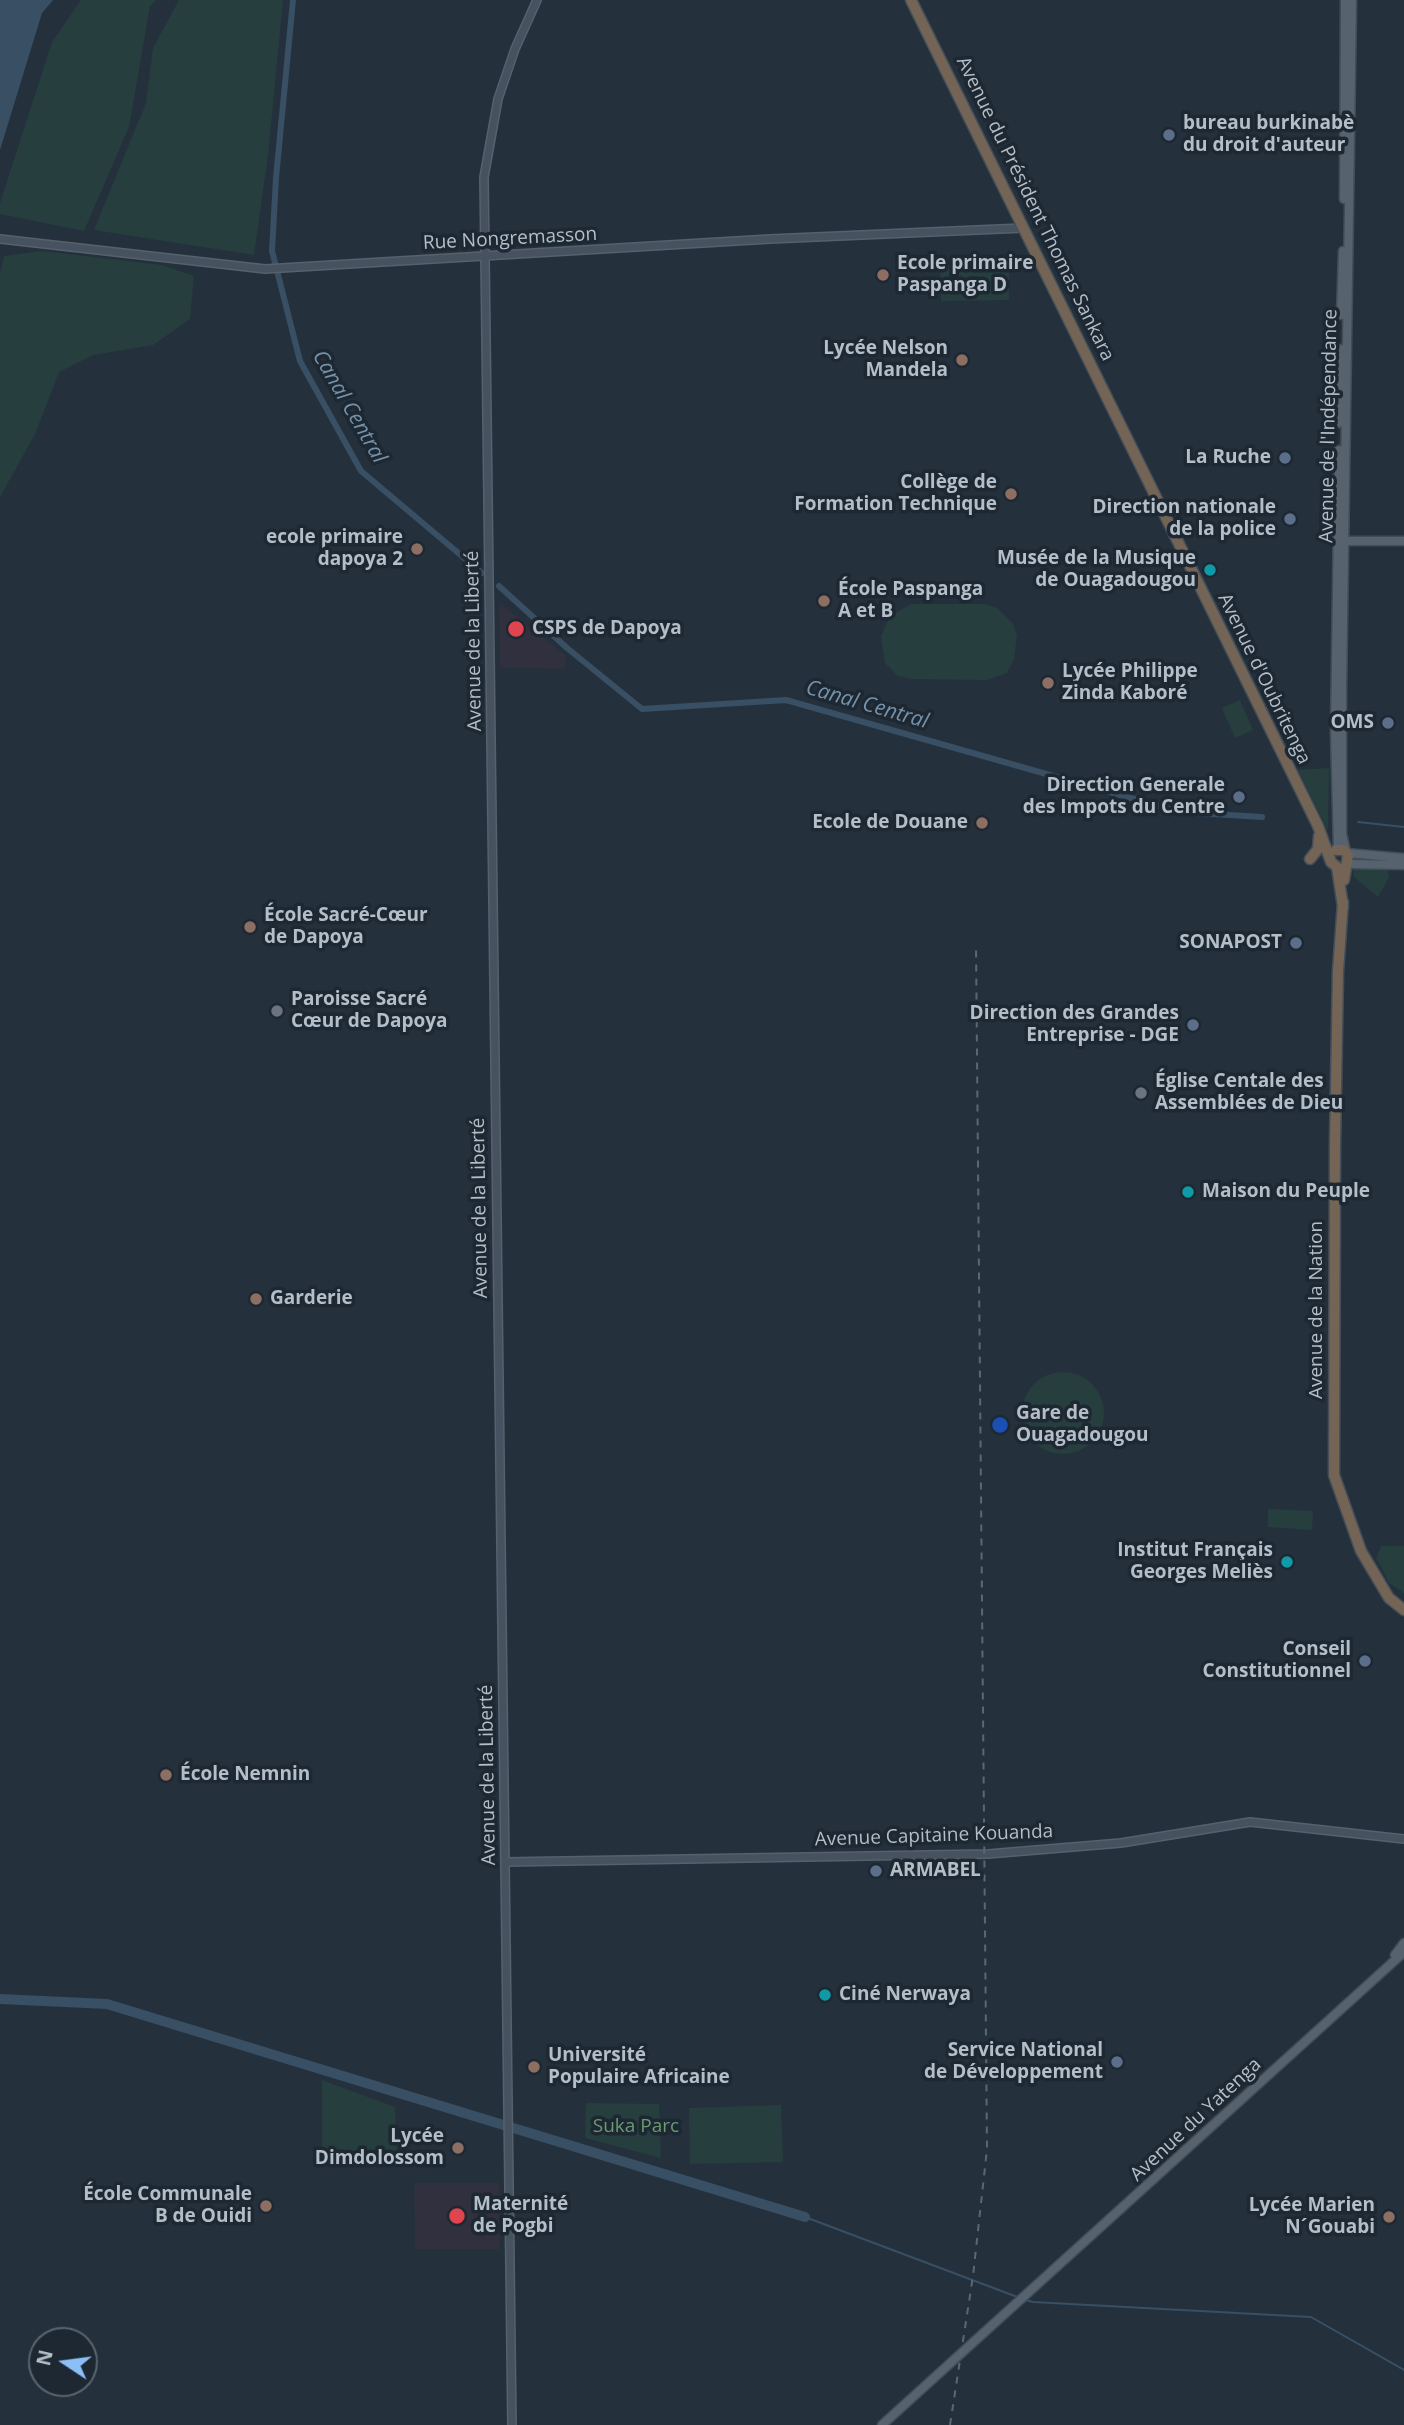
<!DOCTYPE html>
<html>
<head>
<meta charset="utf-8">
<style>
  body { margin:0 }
  #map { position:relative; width:1404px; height:2425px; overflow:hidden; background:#24313d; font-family:"Open Sans",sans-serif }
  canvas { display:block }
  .north { position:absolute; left:28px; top:2327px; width:70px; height:70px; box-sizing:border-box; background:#1d2832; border:2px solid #59646e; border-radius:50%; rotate:283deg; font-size:19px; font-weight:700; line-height:28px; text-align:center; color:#b4bec8 }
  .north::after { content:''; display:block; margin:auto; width:24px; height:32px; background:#8bbff6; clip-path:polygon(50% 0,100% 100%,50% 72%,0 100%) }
</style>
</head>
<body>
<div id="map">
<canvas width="1404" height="2425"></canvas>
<div class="north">N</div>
</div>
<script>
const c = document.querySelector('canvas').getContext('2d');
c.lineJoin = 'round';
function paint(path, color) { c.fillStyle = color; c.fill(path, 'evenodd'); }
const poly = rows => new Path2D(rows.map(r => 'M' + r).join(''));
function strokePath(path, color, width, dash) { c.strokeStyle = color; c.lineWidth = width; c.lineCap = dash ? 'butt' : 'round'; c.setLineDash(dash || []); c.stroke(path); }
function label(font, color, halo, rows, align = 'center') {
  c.font = font + ' "Open Sans",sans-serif'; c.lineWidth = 7; c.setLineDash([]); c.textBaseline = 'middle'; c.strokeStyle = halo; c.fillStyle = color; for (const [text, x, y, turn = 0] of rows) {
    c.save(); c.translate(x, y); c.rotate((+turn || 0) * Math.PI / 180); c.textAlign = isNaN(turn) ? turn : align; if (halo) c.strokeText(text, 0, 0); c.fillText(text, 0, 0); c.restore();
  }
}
paint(poly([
  [499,602,566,656,565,669,500,668],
  [414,2183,499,2183,500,2249,415,2249]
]), '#30303e');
paint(poly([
  [81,0,156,0,150,6,129,127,84,231,0,214,0,203,52,42],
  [179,0,283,0,268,155,254,255,94,230,146,103,153,48],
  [42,251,162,265,194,276,190,319,153,345,93,355,59,372,35,434,0,497,0,273,4,256],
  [1009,262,1009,300,941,301,940,264],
  [911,604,985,604,997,608,1013,624,1017,635,1014,659,1007,673,987,680,911,679,898,676,885,663,881,636,890,616],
  [1240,700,1253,730,1235,738,1222,708],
  [1329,768,1328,830,1298,770],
  [1353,867,1385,867,1388,870,1389,877,1378,897,1354,877],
  '1022 1413a41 41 0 1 1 82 0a41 41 0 1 1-82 0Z',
  [1268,1509,1313,1511,1312,1530,1268,1527],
  [1381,1546,1404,1546,1404,1593,1389,1583,1379,1563,1376,1558],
  [322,2080,395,2107,397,2152,322,2151],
  [586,2103,659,2104,661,2158,585,2138],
  [781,2105,783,2162,690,2164,689,2108]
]), '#263e3e');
paint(poly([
  [0,0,53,0,42,13,0,150]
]), '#384f64');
strokePath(poly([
  [1188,550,1289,755],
  [1358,822,1404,827],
  [805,2217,1020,2298],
  [1025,2300,1033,2302,1311,2317,1404,2370]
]), '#384f64', 2);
strokePath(poly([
  [293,0,276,178,272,251,300,361,361,471,482,573],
  [499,586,567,648,642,709,786,700,1180,812,1262,817]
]), '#384f64', 6);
strokePath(poly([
  [0,1999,107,2004,805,2217]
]), '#384f64', 10);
const secondary = poly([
  [0,239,265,269,770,239,1023,228],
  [505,1862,988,1854,1121,1843,1250,1822,1404,1839],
  [512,2425,484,177,498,99,515,49,537,0]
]);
const primary = poly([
  [1344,199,1345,0],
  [1341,315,1343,251],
  [1339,423,1341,349],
  [1340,541,1404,541],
  [1338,849,1335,732,1339,450],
  [1346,851,1342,834,1342,691,1352,0],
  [1347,853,1404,858],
  [1347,864,1404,865],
  [1395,1955,1404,1943],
  [882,2425,1404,1952]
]);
const highway = poly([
  [911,0,1318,826,1331,862,1337,867,1343,907],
  [1336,850,1344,850,1348,855,1344,880],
  [1310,859,1318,849,1319,836],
  [1343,902,1338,971,1335,1144,1334,1475,1361,1551,1389,1598,1404,1610]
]);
strokePath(secondary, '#56616b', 10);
strokePath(primary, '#414c56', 11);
strokePath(highway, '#434e58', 13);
strokePath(secondary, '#465260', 7);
strokePath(primary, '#56626d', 8);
strokePath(highway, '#736455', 10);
strokePath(poly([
  [950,2425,973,2276,987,2149,976,946]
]), '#5a6774', 2, [7, 7]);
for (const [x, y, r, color] of [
  [1169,135,7,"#5c6f8a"],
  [883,275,7,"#8d6e63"],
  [962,360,7,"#8d6e63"],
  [1285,458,7,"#5c6f8a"],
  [1011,494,7,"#8d6e63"],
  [1290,519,7,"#5c6f8a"],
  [417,549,7,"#8d6e63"],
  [1210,570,7,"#0f9aa8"],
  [824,601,7,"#8d6e63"],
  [516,629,9,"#e0444e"],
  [1048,683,7,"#8d6e63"],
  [1388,723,7,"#5c6f8a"],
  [1239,797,7,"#5c6f8a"],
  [982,823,7,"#8d6e63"],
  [250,927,7,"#8d6e63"],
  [1296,943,7,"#5c6f8a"],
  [277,1011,7,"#6b7280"],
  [1193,1025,7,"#5c6f8a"],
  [1141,1093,7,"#6b7280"],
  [1188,1192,7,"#0f9aa8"],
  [256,1299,7,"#8d6e63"],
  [1000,1425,9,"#1a4fb4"],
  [1287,1562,7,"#0f9aa8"],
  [1365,1661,7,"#5c6f8a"],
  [166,1775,7,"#8d6e63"],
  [876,1871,7,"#5c6f8a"],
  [825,1995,7,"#0f9aa8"],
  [1117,2062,7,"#5c6f8a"],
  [534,2067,7,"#8d6e63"],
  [458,2148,7,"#8d6e63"],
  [266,2206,7,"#8d6e63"],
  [457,2216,9,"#e0444e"],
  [1389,2217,7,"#8d6e63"]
]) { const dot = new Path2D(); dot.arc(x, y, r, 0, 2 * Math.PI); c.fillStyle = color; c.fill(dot); strokePath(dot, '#1d2832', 2.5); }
label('bold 19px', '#b4bec8', '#1d2832', [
  ["bureau burkinabè",1183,124,"left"],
  ["du droit d'auteur",1183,146,"left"],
  ["Ecole primaire",897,264,"left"],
  ["Paspanga D",897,286,"left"],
  ["Lycée Nelson",948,349],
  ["Mandela",948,371],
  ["La Ruche",1271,458],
  ["Collège de",997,483],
  ["Formation Technique",997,505],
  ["Direction nationale",1276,508],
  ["de la police",1276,530],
  ["ecole primaire",403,538],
  ["dapoya 2",403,560],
  ["Musée de la Musique",1196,559],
  ["de Ouagadougou",1196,581],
  ["École Paspanga",838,590,"left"],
  ["A et B",838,612,"left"],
  ["CSPS de Dapoya",532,629,"left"],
  ["Lycée Philippe",1062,672,"left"],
  ["Zinda Kaboré",1062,694,"left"],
  ["OMS",1374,723],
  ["Direction Generale",1225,786],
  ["des Impots du Centre",1225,808],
  ["Ecole de Douane",968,823],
  ["École Sacré-Cœur",264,916,"left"],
  ["de Dapoya",264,938,"left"],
  ["SONAPOST",1282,943],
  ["Paroisse Sacré",291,1000,"left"],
  ["Cœur de Dapoya",291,1022,"left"],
  ["Direction des Grandes",1179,1014],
  ["Entreprise - DGE",1179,1036],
  ["Église Centale des",1155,1082,"left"],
  ["Assemblées de Dieu",1155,1104,"left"],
  ["Maison du Peuple",1202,1192,"left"],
  ["Garderie",270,1299,"left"],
  ["Gare de",1016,1414,"left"],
  ["Ouagadougou",1016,1436,"left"],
  ["Institut Français",1273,1551],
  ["Georges Meliès",1273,1573],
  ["Conseil",1351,1650],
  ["Constitutionnel",1351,1672],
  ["École Nemnin",180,1775,"left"],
  ["ARMABEL",890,1871,"left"],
  ["Ciné Nerwaya",839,1995,"left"],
  ["Service National",1103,2051],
  ["de Développement",1103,2073],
  ["Université",548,2056,"left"],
  ["Populaire Africaine",548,2078,"left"],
  ["Lycée",444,2137],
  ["Dimdolossom",444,2159],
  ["École Communale",252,2195],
  ["B de Ouidi",252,2217],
  ["Maternité",473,2205,"left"],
  ["de Pogbi",473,2227,"left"],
  ["Lycée Marien",1375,2206],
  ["N´Gouabi",1375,2228]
], 'right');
label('19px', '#b4bec8', '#1d2832', [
  ["Avenue du Président Thomas Sankara",1035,209,64],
  ["Rue Nongremasson",510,239,-3],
  ["Avenue de l'Indépendance",1329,426,-89],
  ["Avenue de la Liberté",474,641,-91],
  ["Avenue d'Oubritenga",1264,679,64],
  ["Avenue de la Liberté",480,1208,-91],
  ["Avenue de la Nation",1317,1310,-90],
  ["Avenue de la Liberté",488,1775,-91],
  ["Avenue Capitaine Kouanda",934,1836,-2],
  ["Avenue du Yatenga",1196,2120,-43]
]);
label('19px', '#6b9971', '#1d2832', [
  ["Suka Parc",636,2127]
]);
label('italic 21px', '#7592ab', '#1d2832', [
  ["Canal Central",349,407,60],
  ["Canal Central",867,705,16]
]);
</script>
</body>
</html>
